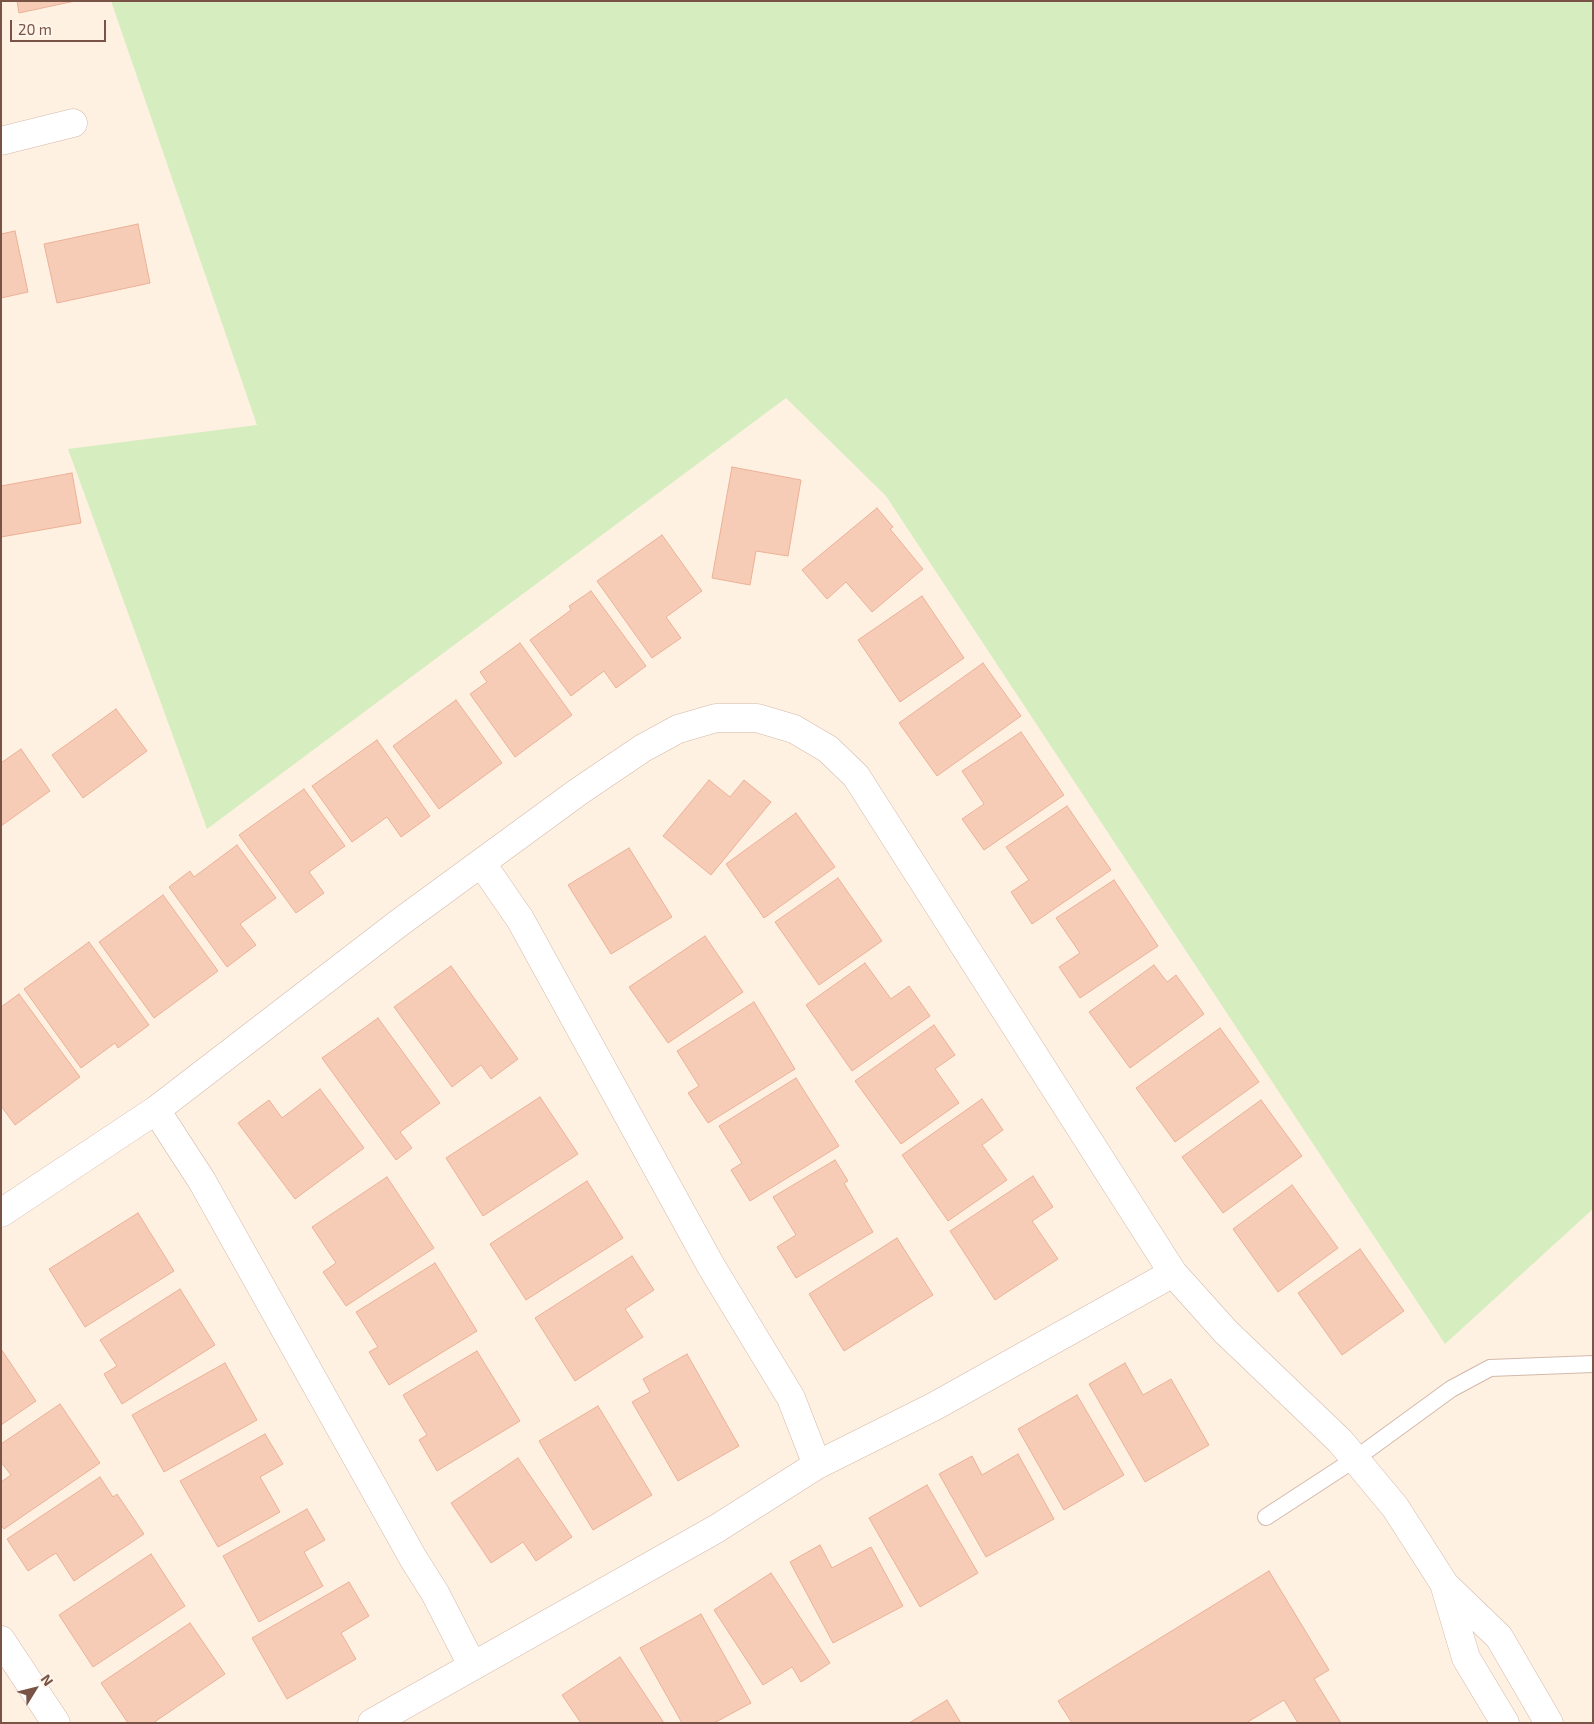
<!DOCTYPE html>
<html>
<head>
<meta charset="utf-8">
<style>
  body { margin:0 }
  #map { position:relative; width:1594px; height:1724px; overflow:hidden; background:#fef1e2; font-family:"Exo 2",sans-serif }
  canvas { display:block }
  .frame { position:absolute; inset:0; border:2px solid #795446; pointer-events:none }
  .north { position:absolute; left:10px; top:1664px; width:50px; height:50px; -webkit-text-stroke:4px #fff5eb; paint-order:stroke; rotate:54deg; font-size:14px; font-weight:700; line-height:20px; text-align:center; color:#795446 }
  .north::after { content:''; display:block; margin:auto; width:18px; height:22px; background:#795446; clip-path:polygon(50% 0,100% 100%,50% 72%,0 100%) }
  .scale { position:absolute; left:10px; top:20px; width:96px; height:22px; box-sizing:border-box; border:2px solid #795446; border-top:0; padding-left:6px; font-size:15px; line-height:18px; white-space:nowrap; color:#795446; -webkit-text-stroke:4px #fff5eb; paint-order:stroke }
</style>
</head>
<body>
<div id="map">
<canvas width="1594" height="1724"></canvas>
<div class="frame"></div>
<div class="north">N</div>
<div class="scale">20 m</div>
</div>
<script>
const c = document.querySelector('canvas').getContext('2d');
c.lineJoin = 'round';
function paint(path, color) { c.fillStyle = color; c.fill(path, 'evenodd'); }
const poly = rows => new Path2D(rows.map(r => 'M' + r).join(''));
function strokePath(path, color, width, dash) { c.strokeStyle = color; c.lineWidth = width; c.lineCap = dash ? 'butt' : 'round'; c.setLineDash(dash || []); c.stroke(path); }
paint(poly([
  [111,1,1593,1,1593,1209,1445,1344,886,496,786,398,207,829,68,449,257,425]
]), '#d6edbf');
const building = poly([
  [17,1,75,1,19,13,17,1],
  [138,224,150,283,57,303,44,244,138,224],
  [15,231,28,292,1,298,1,234,15,231],
  [732,467,801,480,788,556,756,551,750,585,712,578,732,467],
  [72,473,81,523,1,537,1,486,72,473],
  [877,508,893,527,890,529,923,569,872,612,846,582,827,599,802,570,877,508],
  [662,535,702,591,666,617,681,638,652,658,597,581,662,535],
  [591,591,646,666,616,688,604,671,571,696,530,640,571,610,569,606,591,591],
  [922,596,964,658,900,702,858,640,922,596],
  [520,643,572,715,515,757,470,694,487,682,480,672,520,643],
  [983,663,1021,716,937,776,899,723,983,663],
  [456,700,502,763,439,809,393,746,456,700],
  [116,709,147,751,83,798,52,755,116,709],
  [1021,732,1064,795,984,850,962,819,984,804,962,771,1021,732],
  [377,740,430,816,401,837,387,817,352,842,312,786,377,740],
  [21,749,50,791,1,826,1,763,21,749],
  [709,780,730,797,744,780,771,802,711,875,663,836,709,780],
  [304,789,345,846,309,872,324,893,296,913,239,835,304,789],
  [1067,806,1111,870,1032,924,1011,892,1029,880,1006,847,1067,806],
  [796,813,835,867,764,918,726,864,796,813],
  [237,845,276,898,240,924,256,945,227,967,169,887,190,871,194,877,237,845],
  [629,848,672,917,611,954,568,885,629,848],
  [838,878,882,941,819,985,775,922,838,878],
  [1114,880,1158,946,1080,998,1059,967,1080,953,1056,918,1114,880],
  [163,895,218,971,154,1018,99,942,163,895],
  [705,936,743,992,668,1043,629,987,705,936],
  [89,942,149,1025,118,1048,115,1043,81,1068,24,989,89,942],
  [865,963,891,999,909,986,930,1016,852,1071,806,1005,865,963],
  [1154,965,1167,982,1176,975,1204,1014,1130,1068,1089,1012,1154,965],
  [451,966,518,1059,491,1079,481,1065,452,1087,394,1007,451,966],
  [19,994,80,1077,15,1125,1,1106,1,1007,19,994],
  [754,1002,795,1069,708,1123,688,1093,699,1086,677,1051,754,1002],
  [378,1018,440,1103,400,1132,412,1148,396,1160,322,1058,378,1018],
  [934,1025,955,1055,935,1069,959,1103,901,1144,855,1081,934,1025],
  [1220,1028,1259,1082,1175,1142,1136,1088,1220,1028],
  [796,1078,839,1146,750,1201,731,1170,742,1163,719,1126,796,1078],
  [320,1089,364,1148,295,1199,238,1123,269,1100,282,1118,320,1089],
  [540,1097,578,1154,483,1216,446,1158,540,1097],
  [982,1099,1003,1130,982,1145,1007,1180,948,1221,902,1155,982,1099],
  [1261,1100,1302,1156,1223,1213,1182,1157,1261,1100],
  [835,1160,848,1181,844,1183,873,1232,796,1278,777,1247,796,1235,773,1197,835,1160],
  [1033,1176,1053,1207,1032,1221,1058,1259,995,1300,950,1231,1033,1176],
  [387,1177,434,1248,346,1306,323,1272,336,1263,312,1227,387,1177],
  [587,1181,623,1238,526,1300,490,1244,587,1181],
  [1292,1185,1338,1248,1278,1292,1233,1229,1292,1185],
  [138,1213,174,1271,85,1327,49,1269,138,1213],
  [897,1238,933,1295,844,1351,809,1294,897,1238],
  [1360,1249,1404,1311,1342,1355,1298,1293,1360,1249],
  [632,1256,654,1290,625,1309,643,1337,575,1381,535,1318,632,1256],
  [435,1263,477,1331,389,1385,369,1352,378,1347,356,1312,435,1263],
  [180,1289,215,1345,122,1404,104,1374,117,1366,100,1340,180,1289],
  [1,1349,36,1401,1,1425,1,1349],
  [477,1351,520,1421,437,1471,419,1440,427,1435,403,1395,477,1351],
  [687,1354,739,1446,678,1481,632,1402,650,1392,643,1379,687,1354],
  [225,1363,257,1420,164,1472,132,1415,225,1363],
  [1125,1363,1143,1395,1171,1379,1209,1445,1145,1482,1089,1384,1125,1363],
  [1077,1395,1124,1475,1064,1510,1018,1429,1077,1395],
  [60,1404,100,1463,4,1529,1,1525,1,1482,11,1475,1,1462,1,1444,60,1404],
  [598,1406,652,1495,593,1530,539,1441,598,1406],
  [265,1434,283,1464,260,1477,280,1512,218,1547,180,1481,265,1434],
  [1018,1454,1054,1519,986,1557,939,1474,972,1456,982,1475,1018,1454],
  [518,1458,572,1537,536,1561,523,1542,491,1563,451,1503,518,1458],
  [100,1477,113,1497,117,1494,144,1534,74,1581,56,1553,28,1571,7,1539,100,1477],
  [927,1485,978,1573,920,1607,869,1518,927,1485],
  [307,1509,325,1540,304,1552,323,1586,259,1622,223,1556,307,1509],
  [820,1545,832,1568,871,1547,903,1606,833,1643,790,1562,820,1545],
  [151,1554,185,1606,93,1667,59,1615,151,1554],
  [1269,1571,1329,1670,1314,1679,1341,1723,1298,1723,1284,1700,1246,1723,1072,1723,1058,1701,1269,1571],
  [771,1573,830,1663,801,1682,792,1667,763,1685,714,1610,771,1573],
  [349,1582,369,1616,341,1633,356,1659,287,1699,252,1638,349,1582],
  [701,1614,751,1703,714,1723,682,1723,640,1648,701,1614],
  [190,1623,225,1674,153,1723,128,1723,101,1683,190,1623],
  [620,1657,664,1723,581,1723,562,1695,620,1657],
  [947,1700,961,1723,909,1723,947,1700]
]);
paint(building, '#f6ccb7');
strokePath(building, '#ebb096', 1);
const lane = poly([
  [1266,1517,1355,1459,1451,1389,1490,1368,1593,1364]
]);
const street = poly([
  [1,141,73,123],
  [482,864,520,919,711,1266,791,1398,817,1465],
  [156,1110,202,1181,413,1558,435,1593,472,1665],
  [1,1213,156,1110,399,923,578,792,643,748,678,729,716,718,757,718,794,729,828,749,856,776,1173,1273,1226,1332,1340,1441,1395,1507,1445,1585,1499,1637,1549,1723],
  [1445,1587,1466,1658,1505,1723],
  [1,1640,56,1723],
  [372,1723,716,1529,817,1465,935,1406,1173,1273]
]);
strokePath(lane, '#d3b9aa', 18);
strokePath(street, '#d3b9aa', 29);
strokePath(lane, '#fff', 16);
strokePath(street, '#fff', 28);
</script>
</body>
</html>
